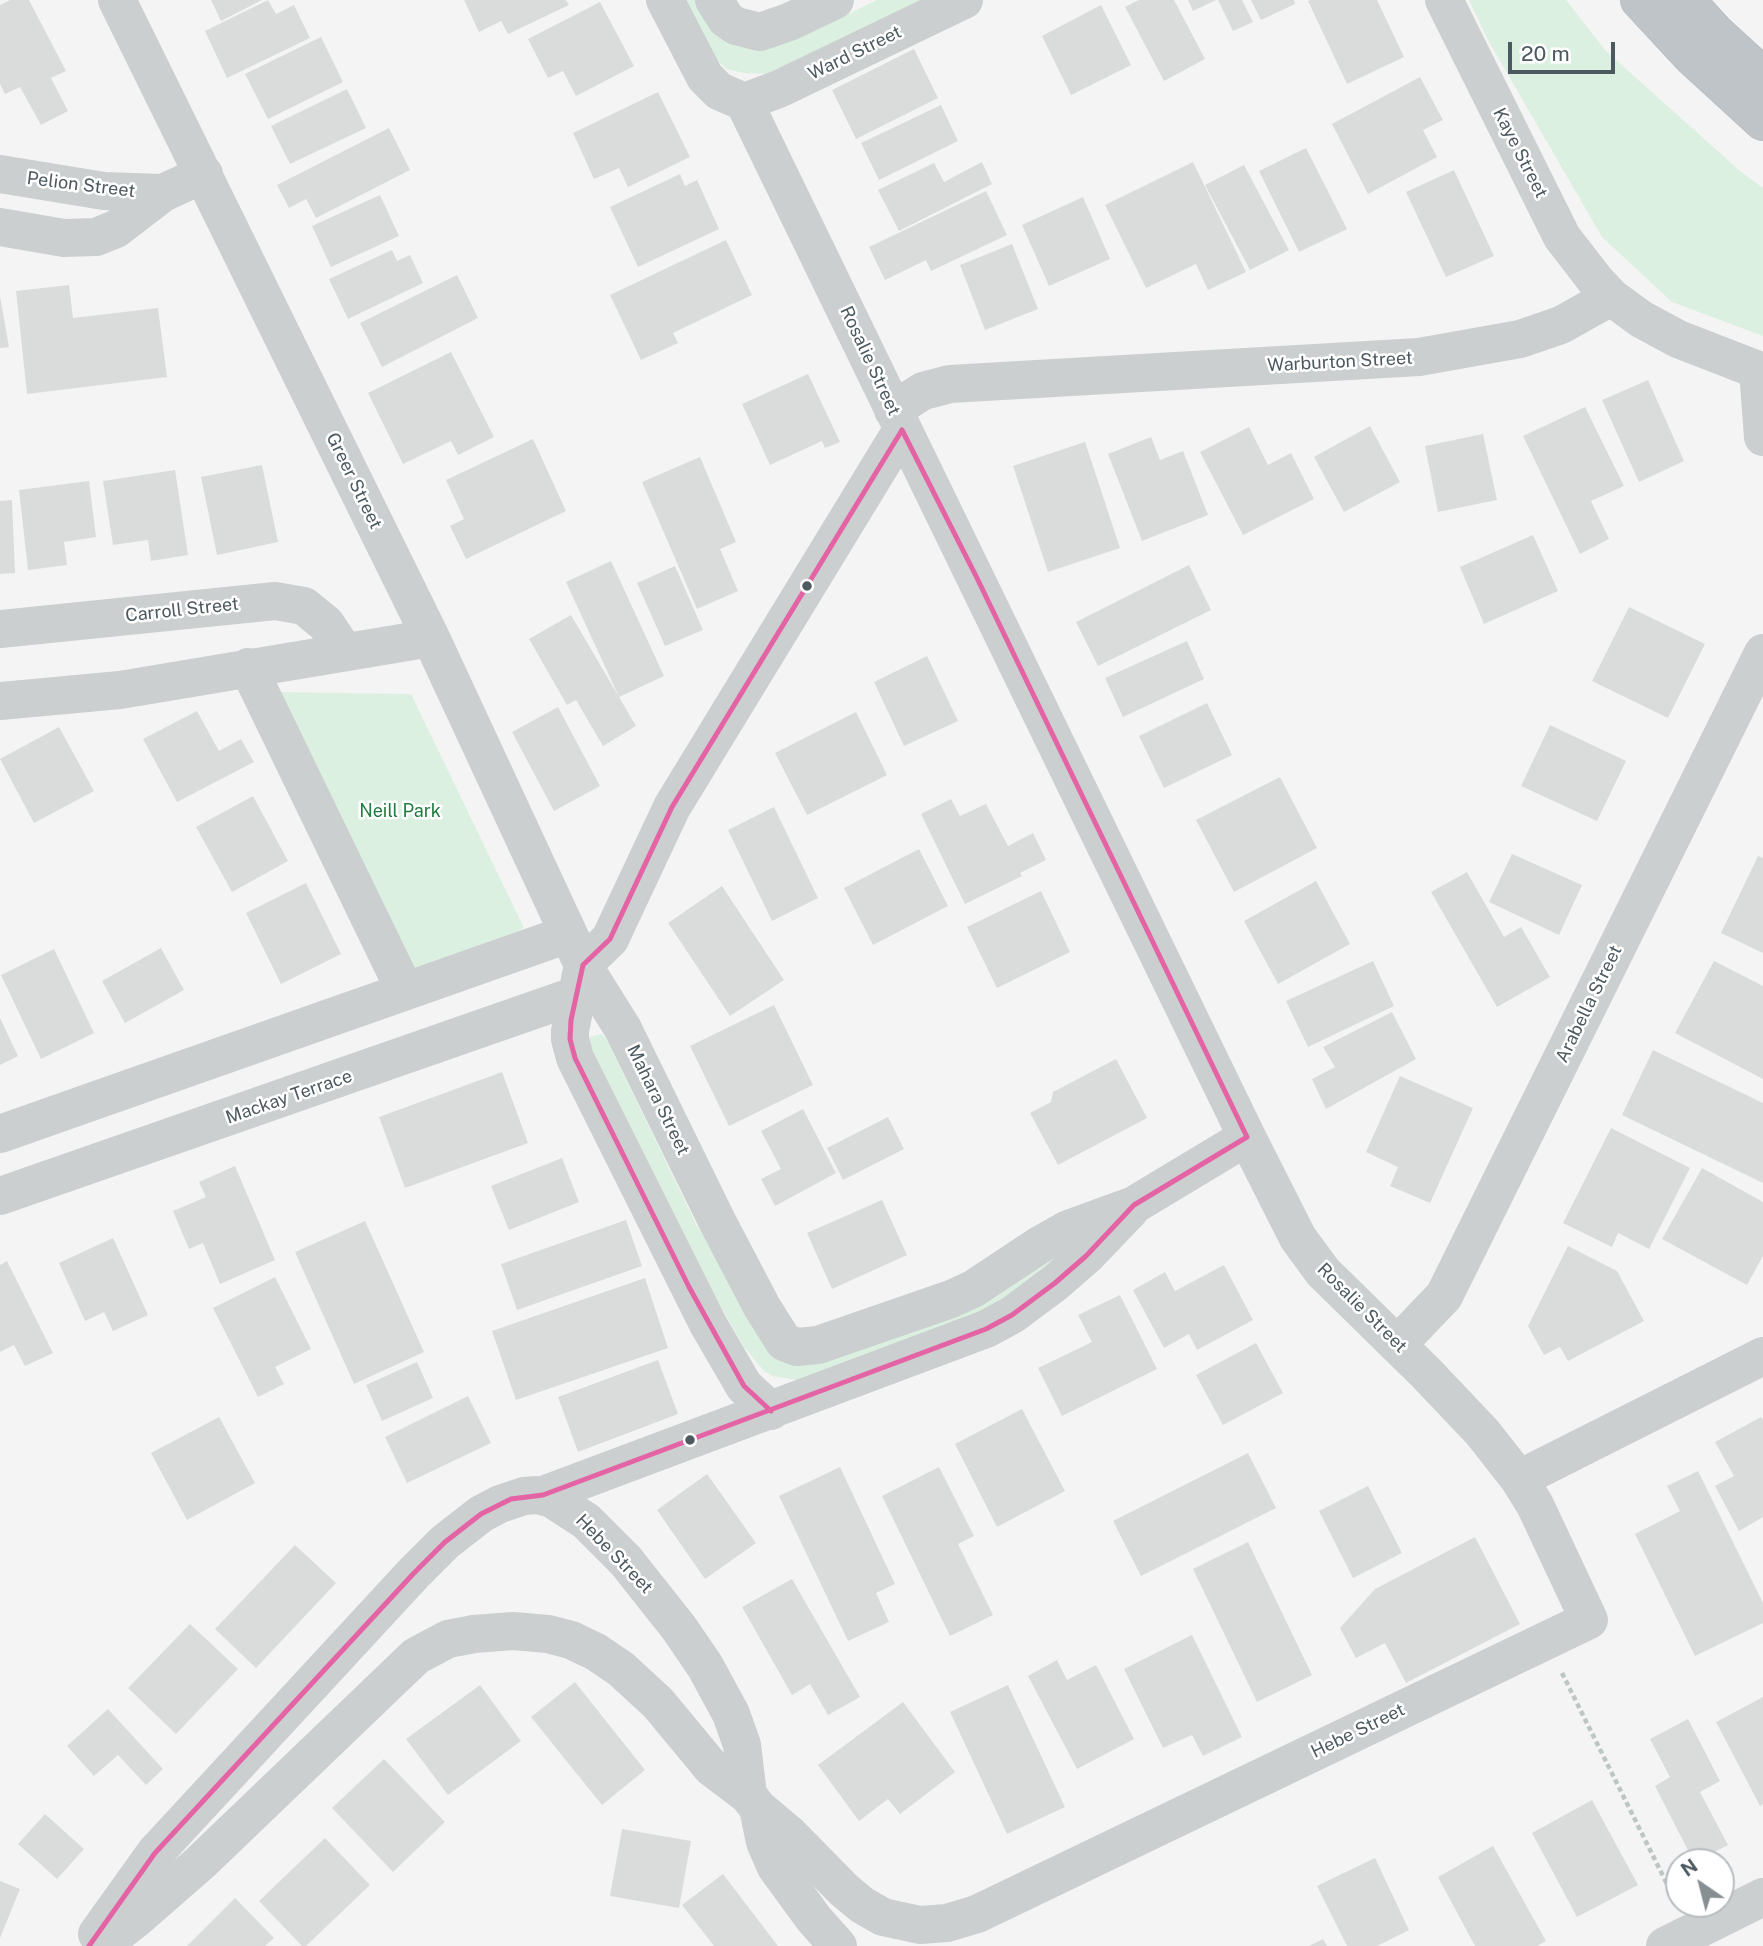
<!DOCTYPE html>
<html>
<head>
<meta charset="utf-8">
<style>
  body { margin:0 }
  #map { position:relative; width:1763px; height:1946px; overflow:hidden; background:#f4f4f4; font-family:"Public Sans",sans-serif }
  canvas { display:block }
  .north { position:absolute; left:1665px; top:1848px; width:70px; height:70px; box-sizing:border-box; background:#fff; border:2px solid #b7bdbf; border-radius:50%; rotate:325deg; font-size:19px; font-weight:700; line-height:28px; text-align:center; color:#4c595f }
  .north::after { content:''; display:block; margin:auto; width:24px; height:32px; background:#878f93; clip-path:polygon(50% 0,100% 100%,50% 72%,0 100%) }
  .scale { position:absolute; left:1508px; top:42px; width:107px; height:32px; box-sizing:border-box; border:4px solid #4c595f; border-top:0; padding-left:9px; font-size:21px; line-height:24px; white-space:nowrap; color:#4c595f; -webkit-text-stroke:5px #fff; paint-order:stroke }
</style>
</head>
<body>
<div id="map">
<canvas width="1763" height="1946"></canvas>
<div class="north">N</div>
<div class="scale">20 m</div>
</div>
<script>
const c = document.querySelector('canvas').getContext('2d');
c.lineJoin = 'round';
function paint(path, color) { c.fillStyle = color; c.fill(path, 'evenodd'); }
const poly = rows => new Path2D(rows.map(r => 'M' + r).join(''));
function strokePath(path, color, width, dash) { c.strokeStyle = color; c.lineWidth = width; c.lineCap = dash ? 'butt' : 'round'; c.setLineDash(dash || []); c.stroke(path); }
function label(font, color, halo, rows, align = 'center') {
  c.font = font + ' "Public Sans",sans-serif'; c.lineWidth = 5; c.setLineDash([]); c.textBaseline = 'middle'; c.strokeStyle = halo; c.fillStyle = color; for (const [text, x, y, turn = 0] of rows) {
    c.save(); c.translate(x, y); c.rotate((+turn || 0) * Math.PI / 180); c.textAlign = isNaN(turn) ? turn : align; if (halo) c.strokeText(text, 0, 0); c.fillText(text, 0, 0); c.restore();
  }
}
paint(poly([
  [681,0,702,0,807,34,877,0,935,0,768,74,743,73,727,69,710,54],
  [1469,0,1566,0,1606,51,1740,171,1763,188,1763,336,1672,302,1602,237,1488,40],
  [276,692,411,694,524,928,415,980],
  [601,1034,606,1038,696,1224,727,1277,775,1350,1054,1259,1012,1299,801,1381,773,1376,764,1371,744,1347,710,1288,589,1047,590,1037]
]), '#dbf0e0');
paint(poly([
  [10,0,29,0,66,71,51,78,68,111,41,125,20,87,5,94,0,84,0,5],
  [211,0,262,0,221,21],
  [268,0,276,14,294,5,310,38,227,78,205,31],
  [464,0,566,0,569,5,508,34,501,21,479,32],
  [1139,0,1174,0,1205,59,1164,81,1125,7],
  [1188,0,1216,0,1193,11],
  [1218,0,1242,0,1253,22,1233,31],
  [1251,0,1294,0,1295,4,1261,20],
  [1311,0,1377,0,1404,57,1347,84,1308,1],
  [600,2,634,66,576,96,563,71,548,78,528,39],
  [1101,5,1131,65,1071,95,1042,36],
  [321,37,343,82,268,119,245,74],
  [914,49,938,98,856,139,832,90],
  [1420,77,1443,120,1423,130,1437,157,1368,194,1332,124],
  [347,89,366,128,290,164,271,126],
  [658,92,690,157,628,187,619,168,594,179,573,133],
  [941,105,958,141,879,180,861,143],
  [389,128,410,170,316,218,306,199,289,208,277,185],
  [1306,148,1347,229,1299,252,1259,171],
  [982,162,992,184,899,231,878,190,934,163,944,182],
  [1193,162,1246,272,1208,290,1196,264,1146,288,1105,205],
  [1244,165,1289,250,1250,270,1205,185],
  [1454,170,1494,256,1446,277,1406,192],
  [680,174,685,186,697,180,719,229,638,267,610,207],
  [986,191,1007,235,931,271,926,260,885,280,869,247],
  [380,195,399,236,331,267,312,226],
  [1083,197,1110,259,1049,286,1022,225],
  [726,240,752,295,673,333,678,343,641,360,610,295],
  [1012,244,1038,309,985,330,960,265],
  [392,250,397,261,410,255,423,283,348,319,329,279],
  [457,275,478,318,382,367,360,323],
  [69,285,73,318,158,308,167,377,27,394,16,291],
  [0,296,9,347,0,348],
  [451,352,494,437,458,455,451,441,403,464,368,393],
  [808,374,840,442,825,448,822,441,770,465,742,404],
  [1648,380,1684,461,1639,482,1602,400],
  [1585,407,1624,486,1591,501,1609,539,1580,554,1523,436],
  [1370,426,1400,482,1344,512,1314,457],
  [1249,427,1268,465,1291,453,1314,499,1243,535,1200,452],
  [1483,434,1497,500,1438,512,1425,446],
  [1151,437,1160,460,1183,451,1208,515,1142,541,1108,454],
  [533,439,566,511,466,559,450,526,464,519,446,480],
  [1085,442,1120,548,1048,572,1013,466],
  [700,457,736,542,720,549,738,591,697,609,642,482],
  [262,465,278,542,217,555,201,477],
  [175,470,188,555,151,561,148,540,113,545,103,481],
  [89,481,96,537,64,542,67,565,28,570,19,490],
  [12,500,15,573,0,574,0,501],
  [1533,535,1558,591,1484,624,1460,567],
  [611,561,664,676,619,697,566,582],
  [1189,565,1211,610,1098,666,1076,622],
  [675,566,703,630,665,646,637,583],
  [1629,607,1705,644,1668,718,1592,681],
  [571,615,636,726,603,746,576,700,567,705,529,639],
  [1187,641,1204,679,1123,717,1105,678],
  [927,656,958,721,904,746,874,682],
  [1207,703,1232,755,1164,788,1139,736],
  [558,707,600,786,554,811,512,732],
  [197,711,219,751,241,739,254,762,177,802,143,739],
  [856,712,887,775,807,815,775,753],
  [1550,725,1626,761,1597,821,1521,786],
  [59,727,94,791,34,823,0,759],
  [1280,777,1317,848,1234,892,1196,820],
  [253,796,288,861,232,892,196,827],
  [951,799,960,816,986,804,1008,846,1033,833,1046,860,1020,873,1022,876,965,904,921,814],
  [774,807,818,898,772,921,728,830],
  [919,849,948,906,873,945,844,888],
  [1512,854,1582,885,1559,935,1489,902],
  [1758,856,1763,858,1763,953,1721,933],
  [1467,872,1504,937,1521,927,1550,977,1497,1007,1431,892],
  [1316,881,1350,944,1278,984,1244,921],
  [306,883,341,954,281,984,246,913],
  [722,886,784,980,730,1016,668,923],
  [1041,891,1070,952,997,988,967,927],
  [161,948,184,990,125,1023,102,981],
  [54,949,94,1033,41,1059,1,975],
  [1373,961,1394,1006,1308,1047,1286,1001],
  [1714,961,1763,986,1763,1079,1675,1033],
  [774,1005,813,1085,729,1126,690,1046],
  [1392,1012,1416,1059,1326,1109,1312,1079,1335,1067,1323,1047],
  [0,1018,18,1056,0,1065],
  [1653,1050,1763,1103,1763,1183,1622,1115],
  [1116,1059,1147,1118,1058,1165,1030,1113,1051,1102,1053,1092],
  [502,1072,528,1143,405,1188,379,1117],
  [1400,1076,1473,1108,1430,1203,1390,1186,1398,1167,1366,1152],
  [803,1109,836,1173,775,1206,761,1179,781,1169,761,1131],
  [888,1117,904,1149,843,1180,827,1148],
  [1611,1128,1690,1168,1649,1249,1618,1233,1612,1247,1563,1223],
  [562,1158,579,1202,509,1230,491,1186],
  [235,1166,275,1260,220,1284,203,1243,189,1249,173,1211,206,1197,199,1182],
  [1702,1168,1763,1202,1763,1256,1747,1285,1662,1239],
  [882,1200,907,1255,832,1289,807,1233],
  [626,1220,642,1266,517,1310,501,1264],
  [365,1221,424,1352,354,1384,295,1252],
  [113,1238,148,1315,113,1331,104,1312,85,1321,59,1263],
  [1568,1246,1617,1271,1644,1321,1568,1361,1560,1347,1544,1355,1528,1326],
  [7,1261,53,1353,25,1366,14,1345,0,1352,0,1265],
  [1224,1265,1253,1320,1197,1350,1189,1334,1164,1348,1133,1290,1165,1272,1175,1291],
  [275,1277,311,1349,275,1367,284,1384,258,1397,213,1308],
  [645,1278,668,1348,516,1400,492,1331],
  [1120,1295,1157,1369,1062,1416,1038,1368,1092,1342,1078,1315],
  [1256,1343,1283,1393,1223,1425,1196,1375],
  [658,1360,678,1414,578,1452,558,1397],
  [417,1362,433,1398,382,1421,366,1385],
  [468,1396,491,1443,407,1483,385,1437],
  [1022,1409,1065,1491,997,1527,955,1444],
  [219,1417,255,1483,187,1520,151,1453],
  [1761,1417,1763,1420,1763,1517,1739,1531,1715,1486,1734,1476,1715,1442],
  [1248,1453,1276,1508,1141,1576,1113,1521],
  [840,1467,895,1584,876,1593,889,1622,848,1641,779,1496],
  [939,1467,974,1536,958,1544,993,1615,950,1636,882,1496],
  [1698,1471,1763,1603,1763,1623,1695,1656,1635,1534,1680,1511,1667,1486],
  [707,1474,756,1543,705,1579,657,1510],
  [1368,1486,1402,1553,1353,1578,1319,1511],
  [1475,1537,1520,1624,1406,1683,1385,1643,1356,1658,1340,1628,1375,1589],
  [1248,1542,1312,1675,1257,1702,1193,1569],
  [295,1545,336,1583,256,1668,215,1629],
  [792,1579,860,1697,828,1715,810,1684,792,1695,742,1607],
  [190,1624,238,1669,176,1734,128,1688],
  [1192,1635,1242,1737,1203,1756,1192,1735,1163,1748,1124,1669],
  [1057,1660,1067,1680,1096,1665,1134,1739,1077,1769,1028,1676],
  [575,1682,645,1770,602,1805,531,1717],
  [480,1685,521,1741,448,1795,406,1739],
  [1008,1685,1065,1807,1007,1834,950,1712],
  [1763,1697,1763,1804,1760,1806,1716,1722],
  [903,1702,955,1772,900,1814,888,1799,859,1821,818,1765],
  [108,1709,163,1769,146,1785,118,1755,94,1776,67,1746],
  [1688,1719,1720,1781,1700,1792,1728,1845,1694,1862,1655,1786,1670,1777,1650,1739],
  [384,1759,445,1822,393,1872,332,1808],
  [1592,1800,1638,1885,1577,1917,1532,1833],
  [45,1814,84,1849,57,1879,18,1844],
  [622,1829,691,1841,679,1908,610,1896],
  [325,1838,370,1885,306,1946,302,1946,259,1901],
  [1493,1846,1546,1941,1537,1946,1475,1946,1438,1877],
  [1375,1858,1409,1930,1377,1946,1347,1946,1317,1886],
  [723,1874,778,1946,714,1946,682,1905],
  [0,1881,20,1889,0,1938],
  [235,1898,274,1938,265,1946,187,1946],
  [1323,1939,1327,1946,1309,1946]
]), '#dadcdc');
const highway = poly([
  [1640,0,1691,55,1763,121],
  [1685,0,1715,33,1763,77]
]);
strokePath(highway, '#babfc2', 40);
strokePath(poly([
  [1562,1673,1675,1900]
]), '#bcc6c2', 4.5, [5, 3.5]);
strokePath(poly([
  [117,0,431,638,583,965,623,1029,717,1221,762,1307,784,1342,797,1347,818,1345,951,1299,973,1289,1038,1246,1068,1229,1134,1205,1247,1137],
  [665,0,705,77,719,91,744,102,1247,1137,1298,1238,1323,1272,1426,1373,1482,1432,1519,1479],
  [714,0,726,19,736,26,760,32,789,22,835,0],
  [1444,0,1562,237,1596,281,1611,297],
  [744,102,779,89,964,0],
  [0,174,104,191,163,193],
  [0,227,64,238,96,237,116,229,163,193,204,174],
  [1758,370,1763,437],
  [893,410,923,391,950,384,1419,357,1520,339,1561,325,1611,297,1641,319,1678,339,1763,372],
  [0,629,275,601,304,606,326,624,344,651],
  [248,667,405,991],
  [0,701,120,690,431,638],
  [583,965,610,939,672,807,902,430],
  [581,974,570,1031,570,1039,575,1058,708,1324,744,1386,771,1411],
  [0,1134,568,934],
  [0,1196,577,995],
  [1398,1344,1444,1296,1763,653],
  [543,1495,986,1329,1012,1315,1055,1283,1086,1256,1131,1209],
  [758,1808,765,1842,776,1867,814,1919,838,1946],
  [97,1934,155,1853,414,1573,445,1542,481,1514,500,1504,524,1496,537,1495,552,1499,586,1521,626,1561,679,1628,705,1666,731,1714,742,1745,748,1795],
  [101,1946,137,1918,200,1863,416,1656,448,1639,474,1634,513,1631,548,1634,571,1640,596,1652,621,1669,658,1703,711,1767,748,1795,758,1808,790,1835,844,1890,862,1905,883,1917,920,1925,947,1923,977,1914,1589,1620,1535,1505,1519,1479,1763,1356],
  [1665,1946,1763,1897]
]), '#cccfcf', 38);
strokePath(highway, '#bec4c7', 38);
strokePath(poly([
  [771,1411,744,1386,689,1287,575,1058,570,1039,571,1020,583,965,610,939,672,807,902,430],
  [89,1946,155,1853,414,1573,445,1542,481,1514,511,1499,543,1495,986,1329,1012,1315,1055,1283,1086,1256,1134,1205,1247,1137,976,576,902,430]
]), '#e463a4', 5);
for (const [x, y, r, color] of [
  [807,586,6,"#4c595f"],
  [690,1440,6,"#4c595f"]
]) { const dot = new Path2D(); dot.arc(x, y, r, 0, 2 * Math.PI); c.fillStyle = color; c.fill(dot); strokePath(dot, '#fff', 2.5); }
label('18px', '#4c595f', '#fff', [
  ["Ward Street",855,53,-26],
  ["Kaye Street",1520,153,63],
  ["Pelion Street",81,185,7],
  ["Rosalie Street",870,361,65],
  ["Warburton Street",1340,362,-3],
  ["Greer Street",354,481,64],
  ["Carroll Street",182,610,-6],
  ["Arabella Street",1589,1004,-64],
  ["Mackay Terrace",289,1097,-19],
  ["Mahara Street",658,1100,64],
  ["Rosalie Street",1362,1308,45],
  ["Hebe Street",614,1554,46],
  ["Hebe Street",1358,1731,-26]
]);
label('18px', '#217c41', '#fff', [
  ["Neill Park",400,811]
]);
</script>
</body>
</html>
